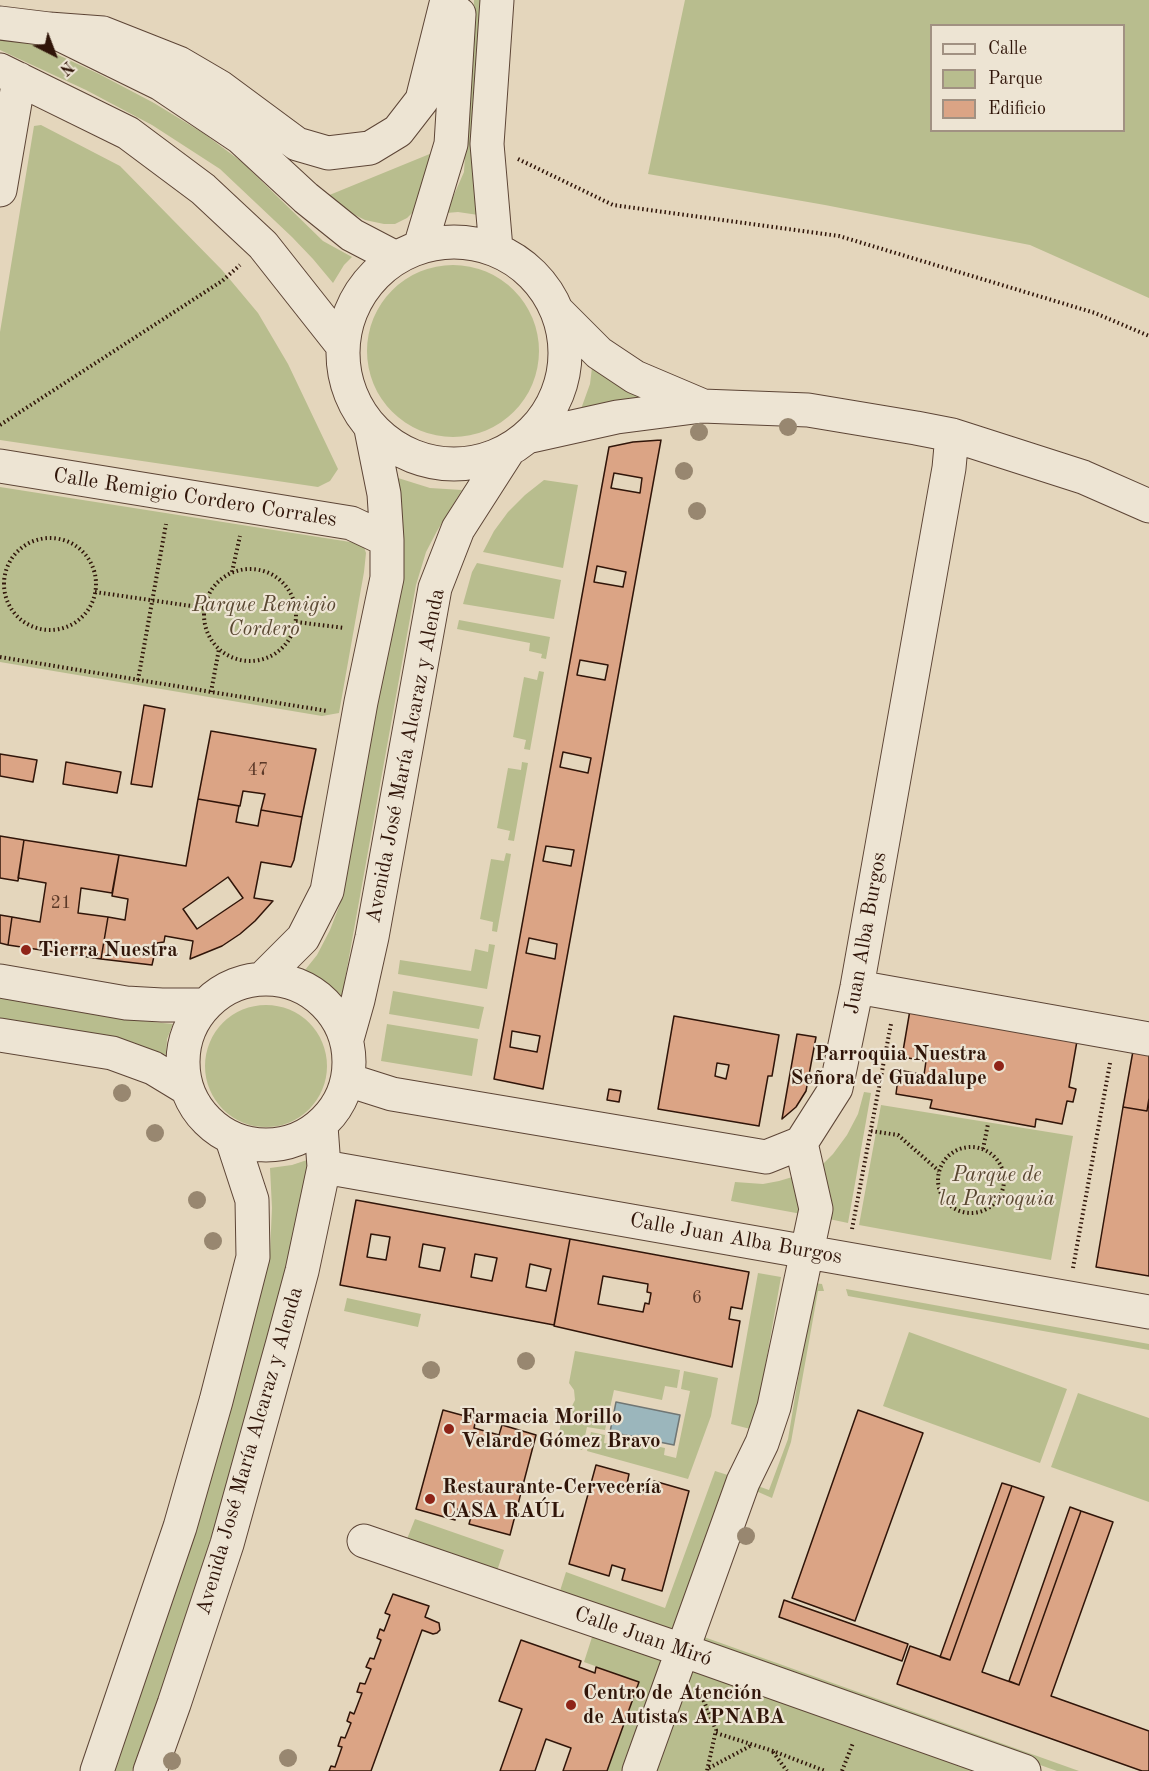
<!DOCTYPE html>
<html>
<head>
<meta charset="utf-8">
<style>
  body { margin:0 }
  #map { position:relative; width:1149px; height:1771px; overflow:hidden; background:#e4d6bc; font-family:"Old Standard TT",serif }
  canvas { display:block }
  .legend { position:absolute; left:930px; top:24px; width:195px; height:108px; box-sizing:border-box; background:#ede4d3; border:2px solid #a19182; margin:0; padding:8px 10px; list-style:none; font-size:18px; color:#301509 }
  .legend li { display:flex; align-items:center; gap:12px; height:30px }
  .legend b { width:30px; border:2px solid #a19182 }
  .north { position:absolute; left:24px; top:24px; width:60px; height:60px; -webkit-text-stroke:4px #ede4d3; paint-order:stroke; rotate:138deg; font-size:16px; font-weight:700; line-height:24px; text-align:center; color:#301509 }
  .north::after { content:''; display:block; margin:auto; width:21px; height:27px; background:#301509; clip-path:polygon(50% 0,100% 100%,50% 72%,0 100%) }
</style>
</head>
<body>
<div id="map">
<canvas width="1149" height="1771"></canvas>
<ul class="legend">
<li><b style="height:8px;background:#ede4d3"></b>Calle</li>
<li><b style="height:16px;background:#b8bd8e"></b>Parque</li>
<li><b style="height:16px;background:#dba485"></b>Edificio</li>
</ul>
<div class="north">N</div>
</div>
<script>
const c = document.querySelector('canvas').getContext('2d');
c.lineJoin = 'round';
function paint(path, color) { c.fillStyle = color; c.fill(path, 'evenodd'); }
const poly = rows => new Path2D(rows.map(r => 'M' + r).join(''));
function strokePath(path, color, width, dash) { c.strokeStyle = color; c.lineWidth = width; c.lineCap = dash ? 'butt' : 'round'; c.setLineDash(dash || []); c.stroke(path); }
function label(font, color, halo, rows, align = 'center') {
  c.font = font + ' "Old Standard TT",serif'; c.lineWidth = 4.5; c.setLineDash([]); c.textBaseline = 'middle'; c.strokeStyle = halo; c.fillStyle = color; for (const [text, x, y, turn = 0] of rows) {
    c.save(); c.translate(x, y); c.rotate((+turn || 0) * Math.PI / 180); c.textAlign = isNaN(turn) ? turn : align; if (halo) c.strokeText(text, 0, 0); c.fillText(text, 0, 0); c.restore();
  }
}
paint(poly([
  [474,0,486,0,485,216,458,212,446,213,464,172],
  [685,0,1149,0,1149,298,1030,245,825,205,648,174],
  [932,26,1124,26,1124,130,932,130],
  [0,38,24,39,99,74,154,103,203,133,242,162,323,241,352,257,344,265,333,283,313,259,292,237,220,169,152,125,86,90,0,50],
  [41,125,120,166,222,270,258,313,288,364,338,469,330,481,318,487,0,440,0,332,34,126],
  [437,151,418,207,407,218,395,224,384,224,365,220,345,210,327,196],
  '367 351a86 86 0 1 1 172 0a86 86 0 1 1-172 0Z',
  [593,359,641,395,642,399,581,409,590,384],
  [398,478,430,488,462,490,437,531,426,552,416,585,342,996,325,981,305,970,317,955,330,930,340,904,344,883,402,551,402,508],
  [544,480,578,485,563,568,483,552,494,531,508,512,525,495],
  [0,487,363,544,366,553,364,572,339,713,322,716,0,662],
  [477,563,561,580,554,619,463,604,472,572],
  [459,620,550,637,546,659,541,658,542,654,529,651,530,643,457,629],
  [539,671,544,672,530,750,524,749,526,740,513,737,524,677,537,680],
  [522,762,528,763,514,841,508,840,510,831,497,828,508,768,521,770],
  [506,853,511,854,497,932,492,931,493,922,480,919,491,859,504,861],
  [489,944,495,945,487,989,398,974,400,960,471,971,475,949,488,952],
  [393,991,484,1007,479,1029,389,1014],
  [0,998,132,1020,173,1024,167,1039,166,1055,128,1041,0,1019],
  '205 1066a61 61 0 1 1 122 0a61 61 0 1 1-122 0Z',
  [387,1024,478,1039,472,1076,381,1061],
  [864,1092,871,1093,848,1223,829,1219,817,1170,833,1154,847,1135,858,1114],
  [881,1105,1073,1136,1051,1260,859,1225],
  [313,1158,284,1275,226,1492,158,1699,132,1771,113,1771,140,1694,209,1486,240,1374,270,1252,272,1208,270,1168,292,1165],
  [799,1175,807,1215,731,1201,735,1182,763,1184,779,1181],
  [758,1273,781,1277,754,1430,731,1424],
  [814,1283,822,1284,824,1291,818,1291,791,1442,772,1498,756,1491,704,1637,1079,1771,1057,1771,696,1642,752,1484,769,1490,788,1439],
  [846,1289,1149,1344,1149,1350,848,1296],
  [347,1298,421,1314,418,1327,344,1311],
  [909,1332,1067,1389,1040,1463,883,1406],
  [575,1351,680,1370,677,1388,665,1386,662,1400,614,1390,605,1430,587,1427,582,1450,557,1443,563,1412,571,1408,575,1400,574,1390,569,1383],
  [684,1371,718,1378,711,1416,688,1479,587,1451,591,1432,605,1435,604,1443,615,1445,616,1438,665,1448,664,1455,676,1458,690,1391,681,1389],
  [1078,1393,1149,1418,1149,1502,1051,1467],
  [715,1471,731,1476,676,1635,559,1594,566,1572,665,1608],
  [415,1519,504,1550,497,1571,407,1539],
  [593,1634,665,1660,626,1771,607,1771,639,1682,584,1662],
  [687,1666,984,1771,650,1771]
]), '#b8bd8e');
const water = poly([
  [616,1402,680,1415,674,1445,610,1432,616,1402]
]);
paint(water, '#9bb6bc');
strokePath(water, '#707674', 1.5);
const building = poly([
  [661,440,543,1089,494,1079,609,447,633,442,661,440],
  [614,473,642,478,640,493,611,488,614,473],
  [597,566,626,572,623,587,594,582,597,566],
  [580,660,608,665,605,680,577,675,580,660],
  [563,752,591,758,588,773,560,767,563,752],
  [546,846,574,850,571,866,543,861,546,846],
  [529,938,557,944,555,959,526,953,529,938],
  [512,1031,540,1036,537,1052,510,1047,512,1031],
  [144,705,165,709,152,787,131,784,144,705],
  [211,731,316,749,302,817,261,810,265,794,243,791,240,806,198,799,211,731],
  [0,754,37,760,33,782,0,776,0,754],
  [66,762,121,772,117,793,63,784,66,762],
  [198,799,239,806,236,822,258,826,261,810,302,817,294,860,291,867,261,862,254,898,273,901,272,902,255,921,240,934,222,946,190,959,193,941,165,936,164,942,157,943,152,965,101,959,108,917,125,920,128,899,112,896,119,855,186,866,198,799],
  [228,877,243,898,197,929,183,909,228,877],
  [0,836,24,840,18,881,0,878,0,836],
  [24,840,119,855,112,893,81,888,78,913,108,917,101,959,8,945,12,917,40,922,46,883,18,878,24,840],
  [0,915,12,917,8,945,0,943,0,915],
  [910,1010,1077,1041,1069,1087,1076,1089,1073,1102,1067,1101,1062,1124,1036,1119,1035,1127,930,1108,932,1100,896,1094,899,1070,924,1075,926,1061,902,1057,910,1010],
  [674,1016,779,1035,772,1076,768,1076,759,1126,658,1109,674,1016],
  [717,1063,729,1065,726,1079,715,1076,717,1063],
  [797,1034,816,1037,806,1091,796,1107,782,1119,797,1034],
  [1133,1051,1149,1054,1149,1098,1147,1111,1123,1107,1133,1051],
  [609,1089,621,1091,619,1102,607,1100,609,1089],
  [1149,1098,1149,1276,1096,1267,1123,1107,1147,1111,1149,1098],
  [356,1200,570,1239,554,1325,340,1285,356,1200],
  [371,1234,390,1237,386,1260,367,1257,371,1234],
  [423,1244,445,1248,440,1271,419,1267,423,1244],
  [475,1254,497,1258,492,1281,471,1277,475,1254],
  [530,1264,551,1269,546,1291,526,1287,530,1264],
  [570,1239,749,1272,742,1309,731,1307,729,1319,740,1321,732,1367,554,1326,570,1239],
  [603,1276,648,1284,647,1292,651,1293,649,1304,645,1303,643,1312,598,1304,603,1276],
  [443,1410,476,1419,474,1428,499,1435,502,1425,536,1435,510,1535,469,1524,472,1513,458,1509,455,1520,416,1509,443,1410],
  [858,1410,923,1433,855,1621,792,1598,858,1410],
  [596,1465,629,1474,627,1484,634,1485,632,1492,642,1494,644,1488,652,1491,654,1481,689,1491,662,1591,622,1580,625,1569,612,1565,609,1576,569,1564,596,1465],
  [1002,1483,1012,1486,950,1660,940,1657,1002,1483],
  [1012,1486,1044,1497,982,1672,1019,1685,1081,1511,1113,1522,1051,1696,1149,1731,1149,1771,1142,1771,897,1684,910,1646,950,1660,1012,1486],
  [1070,1507,1081,1511,1019,1685,1009,1681,1070,1507],
  [393,1594,429,1606,425,1617,439,1623,440,1630,437,1633,433,1634,422,1630,371,1771,329,1771,331,1766,335,1767,342,1747,338,1746,341,1737,345,1738,351,1723,347,1721,350,1712,354,1714,362,1693,357,1692,360,1683,365,1684,371,1669,366,1667,370,1658,374,1659,381,1640,377,1638,380,1629,384,1631,390,1615,385,1613,393,1594],
  [784,1600,908,1644,902,1661,779,1617,784,1600],
  [521,1640,581,1661,579,1667,595,1673,596,1667,639,1682,607,1771,563,1771,571,1748,546,1739,535,1771,500,1771,522,1709,499,1701,521,1640]
]);
paint(building, '#dba485');
strokePath(building, '#301509', 1.5);
const minor = poly([
  [0,23,49,29,161,84,240,137,306,198,352,235,396,258],
  [49,29,103,33,179,63,220,87,297,144,328,153,370,148,398,131,422,100,447,0],
  [0,70,128,133,203,189,263,245,342,345],
  [0,190,19,79],
  '343 353a111 111 0 1 1 222 0a111 111 0 1 1-222 0Z',
  [420,247,451,144,459,14],
  [496,249,487,144,497,0],
  [558,312,599,353,635,377,701,405],
  [527,437,617,417,702,406,808,410,916,428,952,435,1083,477,1149,506],
  [0,466,351,523,387,540],
  [263,978,303,938,327,891,361,702,387,578,387,540,384,494,371,429],
  '183 1062a83 83 0 1 1 166 0a83 83 0 1 1-166 0Z',
  [0,981,126,1003,162,1005,205,1005],
  [857,987,1149,1039],
  [0,1035,112,1053,153,1068,186,1088],
  [347,1039,358,1000,372,937,435,588,458,529,508,451],
  [348,1080,392,1094,766,1157,801,1143,836,1088,857,987,949,468,952,435],
  [324,1167,1149,1312],
  [364,1541,682,1650,1024,1771],
  [97,1771,180,1527,216,1401,253,1257,252,1200,232,1139],
  [150,1771,174,1704,227,1544,283,1342,302,1271,324,1167,321,1126],
  [639,1771,743,1482,762,1443,774,1407,816,1209,801,1143]
]);
strokePath(minor, '#5d4536', 35);
strokePath(poly([
  [518,159,613,205,839,236,1095,313,1149,336],
  [0,425,222,281,240,265],
  '4 584a46 46 0 1 1 92 0a46 46 0 1 1-92 0Z',
  '204 615a46 46 0 1 1 92 0a46 46 0 1 1-92 0Z',
  [232,572,240,536],
  [95,592,205,608],
  [296,622,345,628],
  [0,657,327,711],
  [138,680,166,524],
  [211,692,219,649],
  [871,1131,898,1135,939,1171],
  '938 1180a33 33 0 1 1 66 0a33 33 0 1 1-66 0Z',
  [983,1149,988,1124],
  [852,1229,891,1024],
  [1073,1268,1110,1063],
  [700,1692,716,1730,707,1771],
  [716,1733,773,1751,825,1771],
  [773,1752,787,1771],
  [709,1768,752,1745],
  [842,1771,853,1743]
]), '#301509', 4, [1.5, 3]);
strokePath(minor, '#ede4d3', 33);
c.fillStyle = '#988770';
for (const [x, y] of [
  [788,427],
  [699,432],
  [684,471],
  [697,511],
  [122,1093],
  [155,1133],
  [197,1200],
  [213,1241],
  [526,1361],
  [431,1370],
  [746,1536],
  [288,1758],
  [172,1761]
]) { c.beginPath(); c.arc(x, y, 9, 0, 2 * Math.PI); c.fill(); }
for (const [x, y, r, color] of [
  [26,950,6,"#8f2418"],
  [999,1066,6,"#8f2418"],
  [449,1429,6,"#8f2418"],
  [430,1499,6,"#8f2418"],
  [571,1705,6,"#8f2418"]
]) { const dot = new Path2D(); dot.arc(x, y, r, 0, 2 * Math.PI); c.fillStyle = color; c.fill(dot); strokePath(dot, '#ede4d3', 2); }
label('18px', '#5b3928', null, [
  ["47",258,770],
  ["21",61,903],
  ["6",697,1298]
]);
label('21px', '#301509', '#ede4d3', [
  ["Calle Remigio Cordero Corrales",195,498,9],
  ["Avenida José María Alcaraz y Alenda",406,756,-79],
  ["Juan Alba Burgos",866,933,-80],
  ["Calle Juan Alba Burgos",736,1239,10],
  ["Avenida José María Alcaraz y Alenda",250,1451,-74],
  ["Calle Juan Miró",643,1637,19]
]);
label('italic 21px', '#594731', '#ede4d3', [
  ["Parque Remigio",264,605],
  ["Cordero",264,629],
  ["Parque de",997,1175],
  ["la Parroquia",997,1199]
]);
label('bold 21px', '#301509', '#ede4d3', [
  ["Tierra Nuestra",38,950],
  ["Parroquia Nuestra",987,1054,"right"],
  ["Señora de Guadalupe",987,1078,"right"],
  ["Farmacia Morillo",461,1417],
  ["Velarde Gómez Bravo",461,1441],
  ["Restaurante-Cervecería",442,1487],
  ["CASA RAÚL",442,1511],
  ["Centro de Atención",583,1693],
  ["de Autistas APNABA",583,1717]
], 'left');
</script>
</body>
</html>
